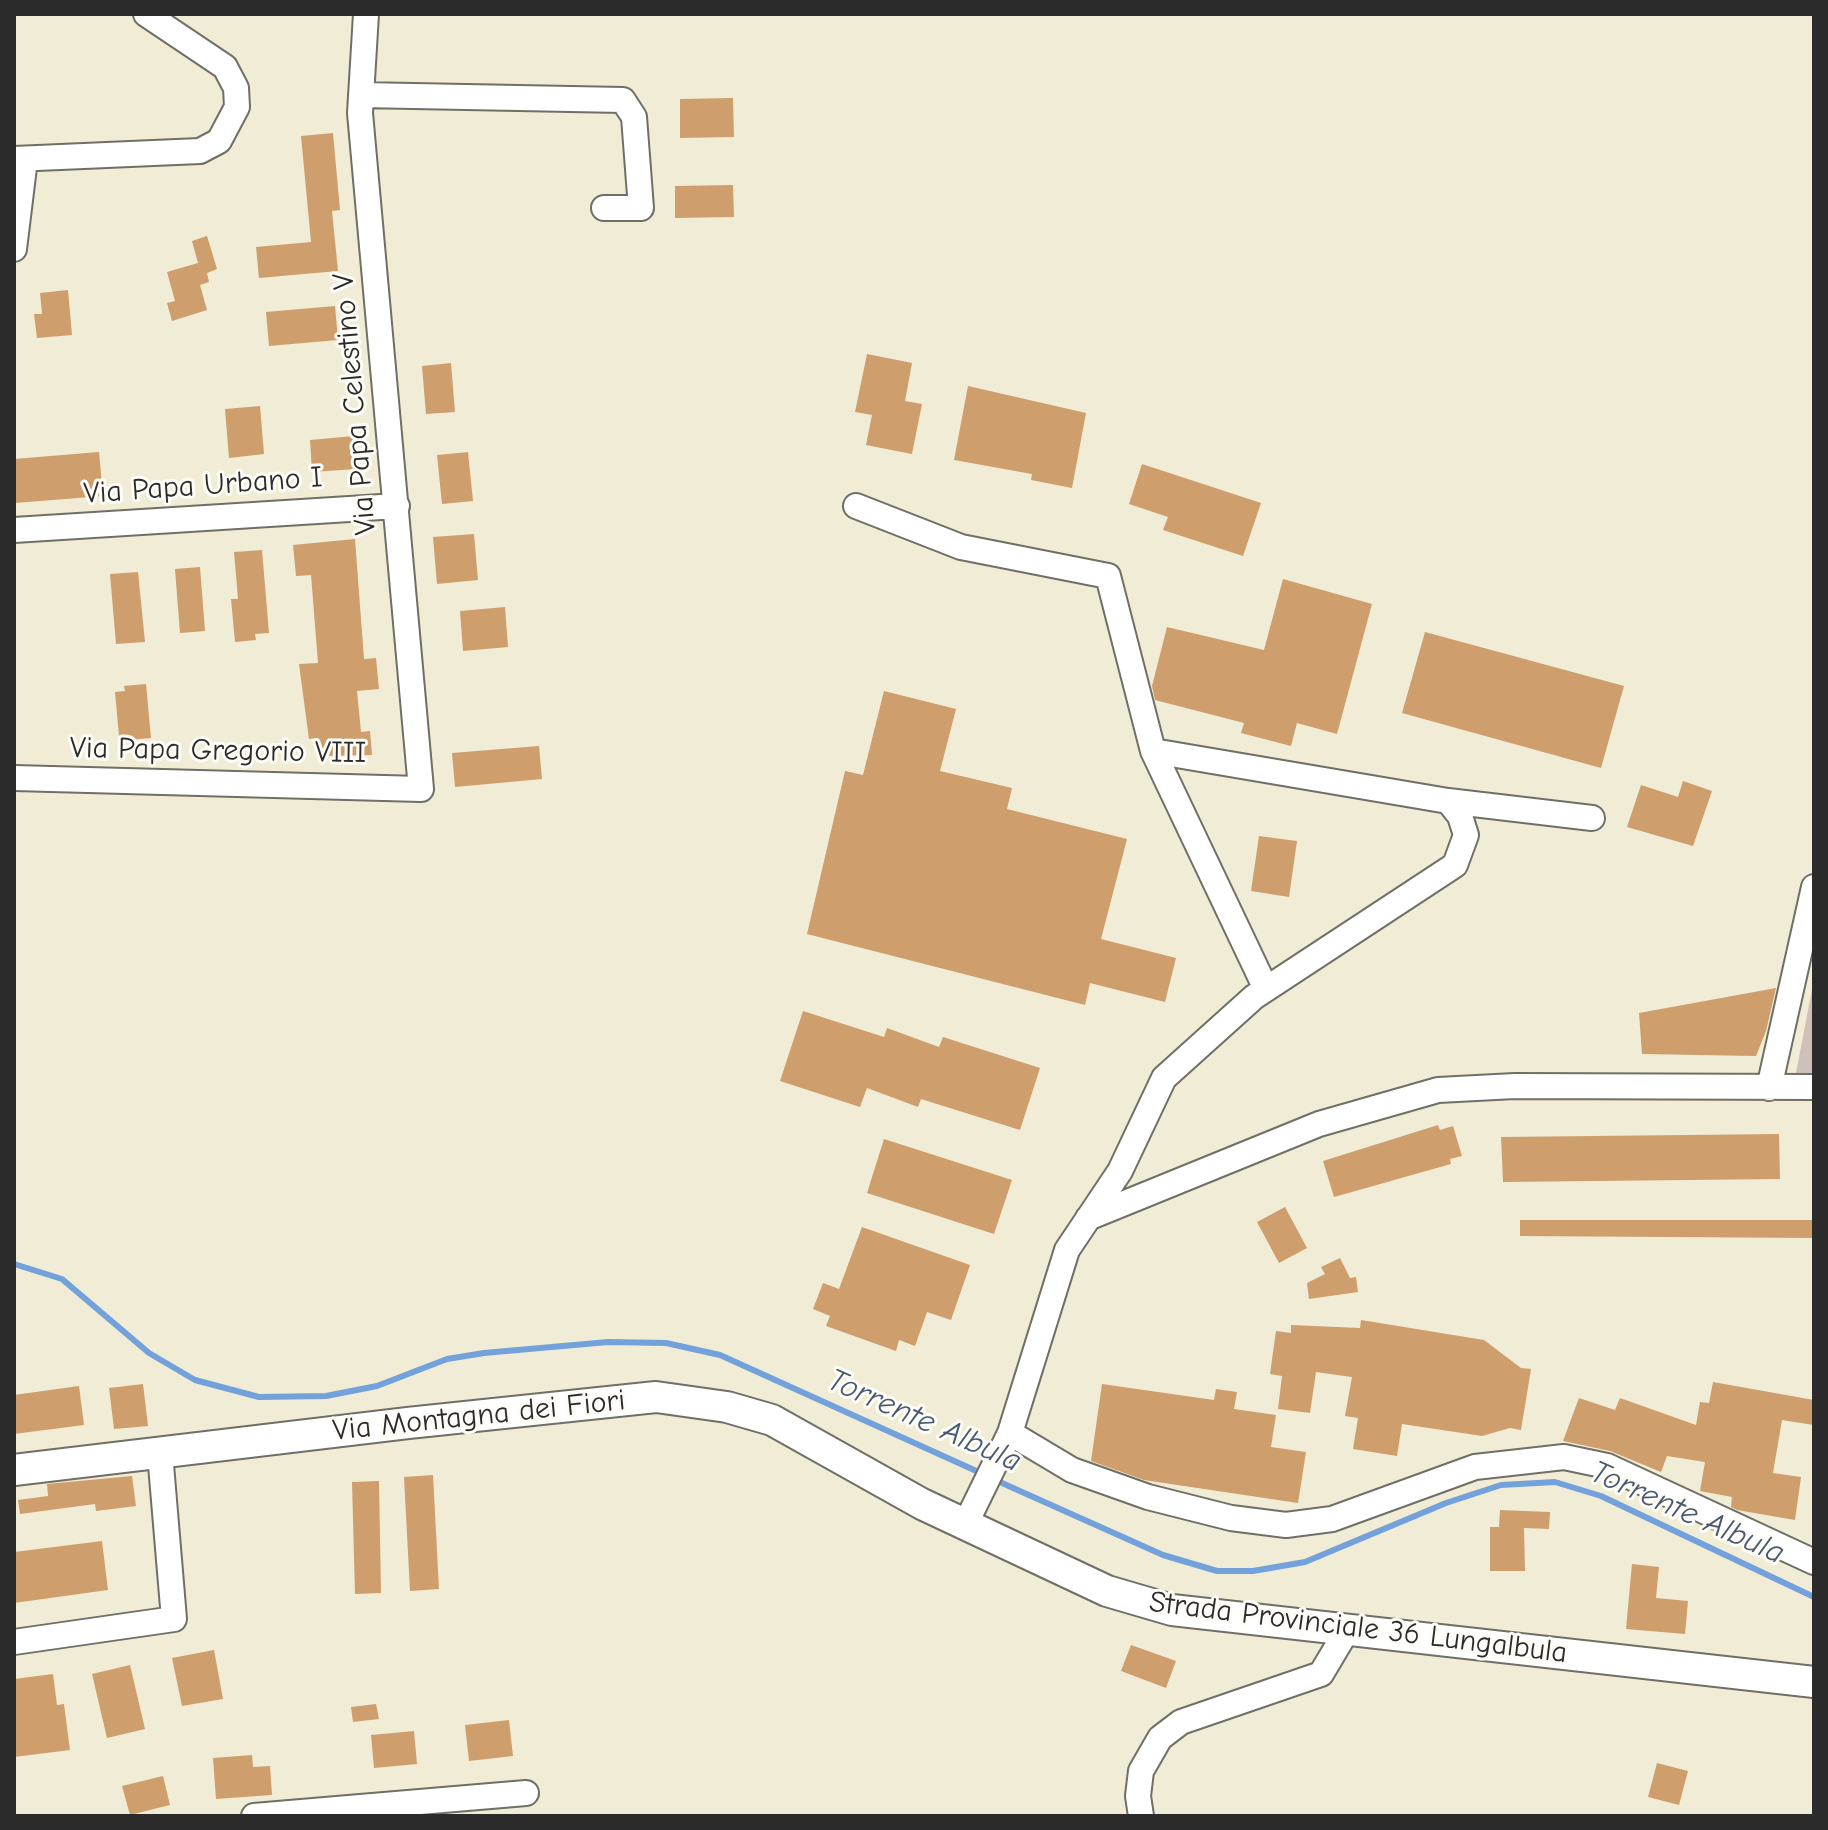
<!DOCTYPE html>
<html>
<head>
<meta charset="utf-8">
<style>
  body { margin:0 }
  #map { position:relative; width:1828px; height:1830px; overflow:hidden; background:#f1ecd5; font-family:"Comic Neue",sans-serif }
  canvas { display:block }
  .frame { position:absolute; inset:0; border:16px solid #2b2b2b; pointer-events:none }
</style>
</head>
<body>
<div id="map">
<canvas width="1828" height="1830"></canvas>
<div class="frame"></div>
</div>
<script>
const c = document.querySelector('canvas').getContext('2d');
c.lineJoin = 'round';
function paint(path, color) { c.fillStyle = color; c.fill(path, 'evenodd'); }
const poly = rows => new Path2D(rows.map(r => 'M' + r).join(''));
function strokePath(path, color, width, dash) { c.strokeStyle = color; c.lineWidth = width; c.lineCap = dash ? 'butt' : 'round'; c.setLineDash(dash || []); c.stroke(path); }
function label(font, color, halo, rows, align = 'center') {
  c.font = font + ' "Comic Neue",sans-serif'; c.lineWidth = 6; c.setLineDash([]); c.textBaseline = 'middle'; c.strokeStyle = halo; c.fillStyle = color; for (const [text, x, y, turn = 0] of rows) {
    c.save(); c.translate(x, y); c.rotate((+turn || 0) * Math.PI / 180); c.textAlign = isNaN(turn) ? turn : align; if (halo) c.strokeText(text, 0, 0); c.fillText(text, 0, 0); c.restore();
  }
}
paint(poly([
  [1814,979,1814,1073,1796,1073]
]), '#cfc0ba');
strokePath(poly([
  [14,1264,62,1279,149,1353,195,1380,259,1397,326,1396,377,1386,447,1359,484,1353,608,1342,666,1343,720,1355,983,1474],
  [993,1479,1163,1555,1217,1571,1253,1571,1305,1562,1446,1503,1501,1485,1555,1482,1601,1496,1814,1597]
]), '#73a1dc', 6);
paint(poly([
  [733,98,734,137,680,138,680,99],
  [333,133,340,210,332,211,338,271,259,278,256,247,311,242,301,136],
  [733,185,734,217,675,218,675,186],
  [207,236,217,269,207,273,209,282,200,285,207,310,172,321,167,303,175,301,167,272,198,263,192,241],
  [68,290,72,335,37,338,34,314,42,314,40,293],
  [335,306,338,340,269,346,266,312],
  [867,354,912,363,905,401,922,404,912,454,866,445,872,415,855,412],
  [451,363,455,412,426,414,422,366],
  [968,386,1086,413,1072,488,1031,480,1032,474,954,460],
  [260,406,264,454,229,458,225,409],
  [354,436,356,469,312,472,310,440],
  [99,452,103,496,15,503,14,459],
  [468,452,473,501,442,504,437,455],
  [1142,464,1261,503,1243,556,1163,530,1168,517,1129,504],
  [474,534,478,580,437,584,433,537],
  [355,539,364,659,376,658,379,689,357,691,361,732,370,731,372,755,318,756,316,738,309,739,299,664,318,663,311,575,296,576,293,545],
  [262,550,269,633,255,634,256,640,235,642,231,599,238,599,234,552],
  [200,567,205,631,180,633,175,569],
  [138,572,145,642,116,644,110,574],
  [1283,579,1372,604,1337,734,1297,723,1291,746,1241,733,1244,723,1155,700,1152,686,1167,627,1264,650],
  [505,607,508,647,463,651,460,611],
  [1425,632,1624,686,1601,768,1402,713],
  [146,684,151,738,129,740,129,735,119,736,115,692,125,691,124,686],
  [884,691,956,709,940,771,1012,788,1007,809,1127,839,1101,939,1176,958,1165,1002,1090,983,1085,1005,807,934,845,771,863,775],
  [539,746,542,779,455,787,452,753],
  [1683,781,1712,791,1693,846,1627,827,1641,785,1678,797],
  [1259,836,1297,841,1289,897,1251,891],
  [1776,988,1766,1031,1756,1056,1642,1054,1639,1013],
  [803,1011,884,1037,887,1028,939,1047,943,1037,1040,1068,1020,1130,921,1099,918,1107,867,1088,860,1107,780,1081],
  [1438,1125,1440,1130,1453,1126,1462,1156,1450,1159,1451,1164,1334,1197,1323,1161],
  [1779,1134,1780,1179,1503,1182,1501,1137],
  [884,1139,1012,1180,994,1234,867,1193],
  [1285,1207,1307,1248,1279,1263,1257,1222],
  [1520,1220,1814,1220,1814,1238,1520,1236],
  [862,1227,970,1265,951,1320,927,1312,915,1346,899,1340,896,1351,826,1326,830,1316,813,1309,823,1283,839,1289],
  [1340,1258,1350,1278,1356,1277,1358,1292,1309,1299,1307,1283,1325,1274,1321,1267],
  [1361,1320,1484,1340,1521,1368,1531,1369,1521,1430,1510,1428,1482,1436,1402,1424,1397,1456,1353,1449,1358,1418,1345,1416,1352,1377,1316,1372,1310,1413,1278,1409,1282,1376,1270,1374,1276,1331,1291,1333,1291,1325,1360,1328],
  [1713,1382,1814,1400,1814,1425,1782,1420,1773,1473,1801,1477,1795,1520,1737,1510,1731,1507,1732,1497,1700,1491,1705,1462,1667,1456,1661,1472,1610,1451,1563,1441,1579,1398,1615,1410,1620,1398,1696,1425,1700,1402,1709,1403],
  [143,1384,148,1426,114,1429,109,1388],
  [1102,1384,1214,1400,1216,1389,1237,1392,1234,1409,1276,1415,1271,1447,1306,1452,1298,1503,1144,1480,1091,1461],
  [79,1386,84,1425,14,1434,14,1395],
  [433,1475,439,1589,410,1591,404,1477],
  [132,1476,136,1506,96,1511,95,1504,20,1514,18,1500,48,1496,47,1484],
  [379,1481,381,1593,355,1594,352,1482],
  [1500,1510,1550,1512,1549,1529,1524,1528,1525,1571,1490,1571,1490,1527,1499,1527],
  [102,1541,108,1590,14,1603,14,1552],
  [1632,1564,1659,1567,1656,1598,1688,1601,1685,1634,1626,1629],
  [1131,1645,1176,1661,1166,1688,1121,1671],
  [214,1650,223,1699,182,1706,172,1658],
  [130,1665,145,1729,107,1738,92,1674],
  [53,1674,57,1705,64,1704,70,1750,14,1757,14,1679],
  [376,1704,379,1719,353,1722,351,1707],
  [509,1720,513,1756,469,1761,465,1725],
  [414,1731,417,1764,374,1768,371,1735],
  [252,1755,253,1767,270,1766,272,1795,216,1799,213,1758],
  [1657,1763,1688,1771,1679,1805,1648,1797],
  [163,1776,170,1805,130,1815,122,1786]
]), '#ce9e6c');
const minor = poly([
  [361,95,623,100,634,117,641,208,604,208],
  [14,159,200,151,219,141,237,107,236,88,225,67,146,14],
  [14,249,25,159],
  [856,506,961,547,1108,576,1153,751,1266,989],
  [14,530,397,506],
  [1153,751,1448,801,1592,818],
  [14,778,421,789,360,113,366,14],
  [1769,1088,1814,887],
  [1088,1218,1319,1124,1438,1090,1515,1086,1814,1087],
  [1010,1433,1072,1470,1148,1497,1231,1518,1286,1525,1332,1519,1475,1467,1564,1457,1607,1466,1814,1562],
  [966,1523,1010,1433,1067,1250,1120,1171,1164,1078,1254,997,1455,865,1466,835,1460,816,1448,801],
  [14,1642,174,1619,160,1453],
  [254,1816,526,1793],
  [1141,1816,1138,1796,1141,1771,1160,1738,1181,1722,1321,1674,1346,1632]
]);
const major = poly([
  [14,1470,408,1423,656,1397,727,1407,772,1420,922,1504,1107,1591,1172,1610,1814,1682]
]);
strokePath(minor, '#706f66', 28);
strokePath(major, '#706f66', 34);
strokePath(minor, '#fff', 24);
strokePath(major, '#fff', 30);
label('30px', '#2b2b2b', '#fdfcf7', [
  ["Via Papa Celestino V",355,404,-95],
  ["Via Papa Urbano I",203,486,-4],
  ["Via Papa Gregorio VIII",218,751,1],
  ["Via Montagna dei Fiori",479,1416,-6],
  ["Strada Provinciale 36 Lungalbula",1358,1628,7]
]);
label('italic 32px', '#485a72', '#fdfcf7', [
  ["Torrente Albula",924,1421,24],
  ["Torrente Albula",1687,1513,24]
]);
</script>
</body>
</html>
